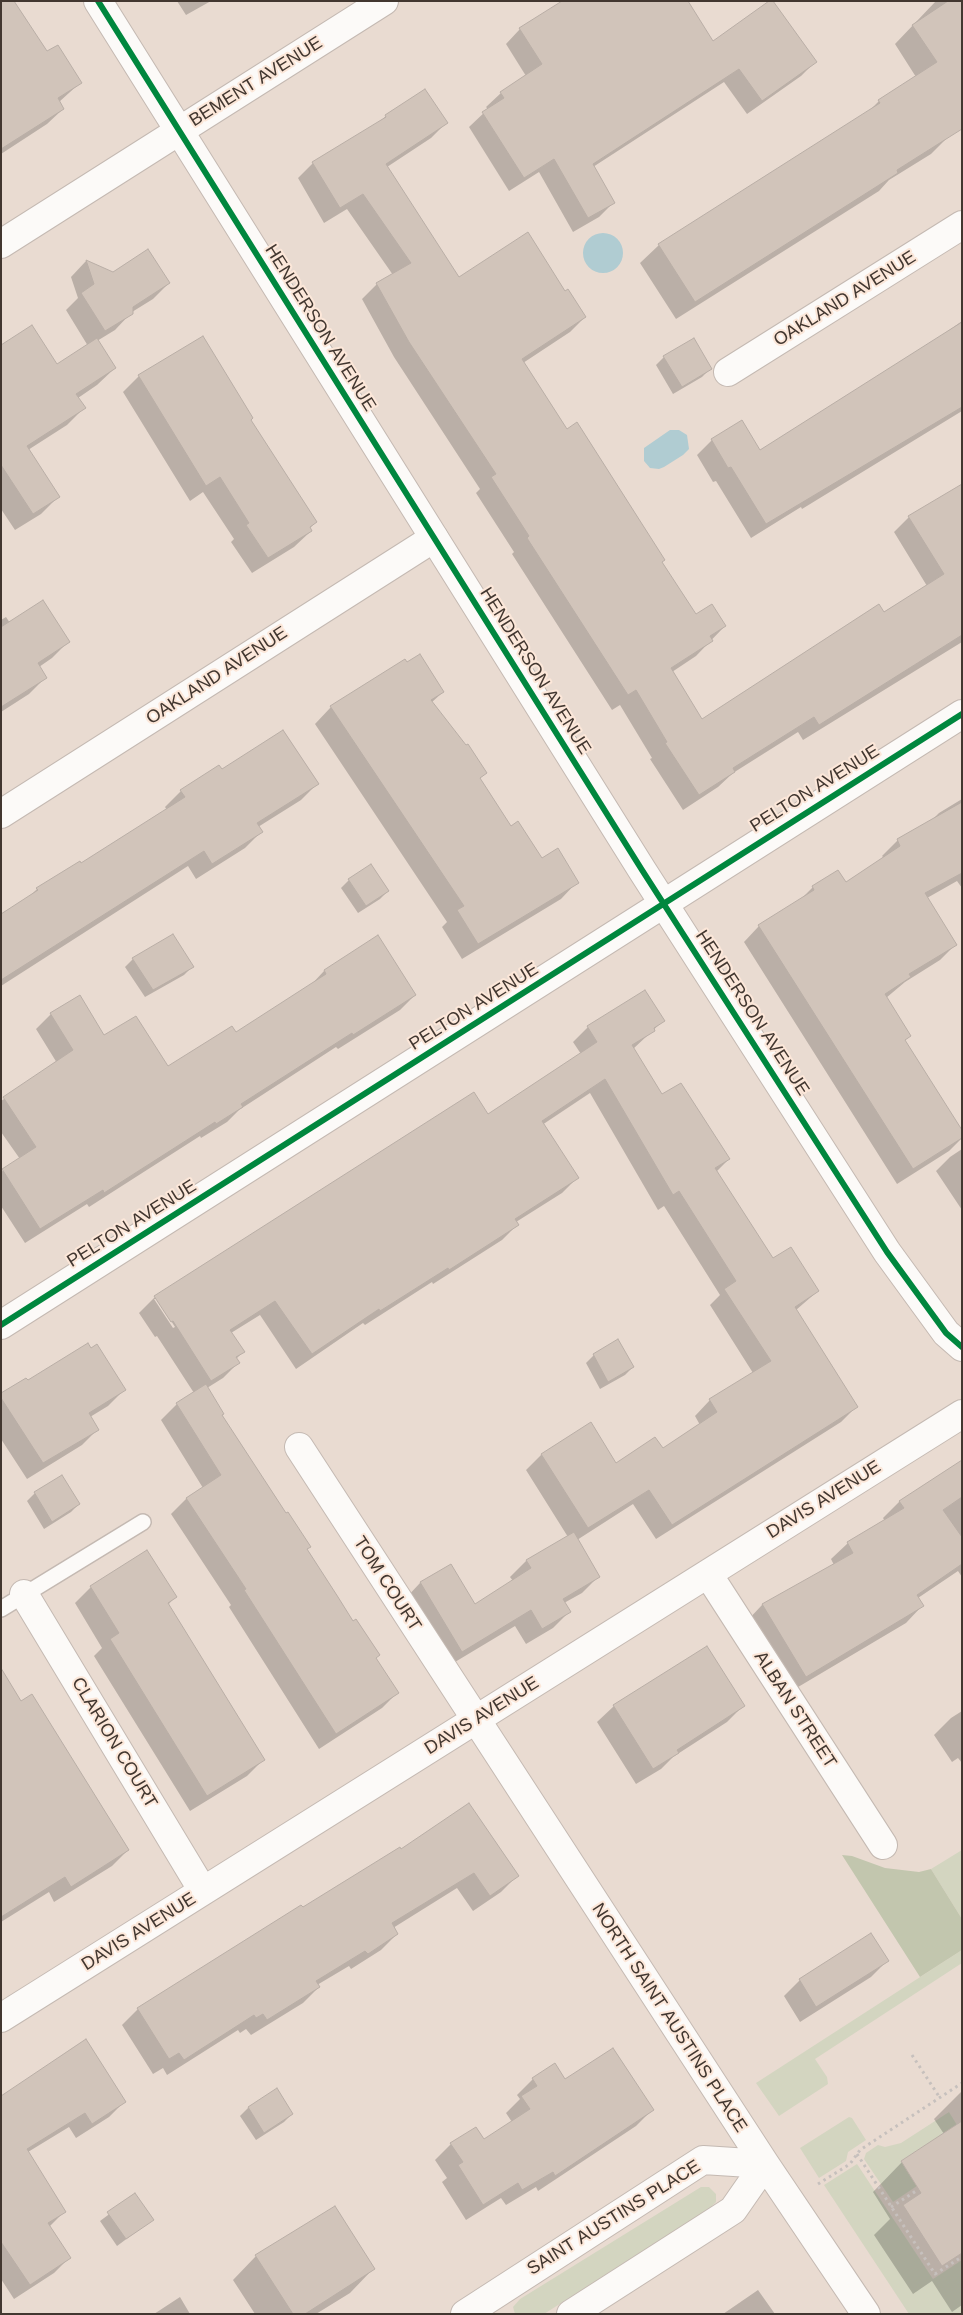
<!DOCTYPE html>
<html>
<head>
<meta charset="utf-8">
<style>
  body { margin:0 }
  #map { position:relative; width:963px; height:2315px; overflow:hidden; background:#e9dbd1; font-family:Helvetica,sans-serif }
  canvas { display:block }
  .frame { position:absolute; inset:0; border:2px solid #423730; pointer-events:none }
</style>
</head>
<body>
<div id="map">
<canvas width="963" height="2315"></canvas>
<div class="frame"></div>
</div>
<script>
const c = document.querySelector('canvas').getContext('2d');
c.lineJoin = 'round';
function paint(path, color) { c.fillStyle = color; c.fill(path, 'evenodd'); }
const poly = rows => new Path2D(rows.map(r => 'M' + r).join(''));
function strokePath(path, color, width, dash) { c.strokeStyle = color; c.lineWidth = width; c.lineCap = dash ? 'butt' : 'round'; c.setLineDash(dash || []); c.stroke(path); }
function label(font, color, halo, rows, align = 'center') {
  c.font = font + ' Helvetica,sans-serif'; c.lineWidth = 4; c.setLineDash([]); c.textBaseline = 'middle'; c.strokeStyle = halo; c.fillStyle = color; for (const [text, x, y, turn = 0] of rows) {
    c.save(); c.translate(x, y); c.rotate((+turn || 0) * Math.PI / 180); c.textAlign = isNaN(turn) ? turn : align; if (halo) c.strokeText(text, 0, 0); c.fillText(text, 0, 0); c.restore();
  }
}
paint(poly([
  [962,1850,961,1873,962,1919,931,1869],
  [962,1950,962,1963,815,2059,827,2077,828,2084,779,2116,756,2083],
  [949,2112,957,2125,901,2161,917,2186,893,2202,864,2159,866,2153,878,2145,885,2147,901,2143],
  [849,2117,852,2118,866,2140,848,2152,846,2161,819,2178,800,2148],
  [857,2164,933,2279,962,2260,962,2314,909,2314,824,2185],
  [701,2187,709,2187,716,2194,716,2202,709,2209,544,2314,515,2314,513,2307,520,2299]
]), '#d3d5c0');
paint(poly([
  [842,1855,852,1856,885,1868,919,1872,931,1869,962,1919,962,1950,920,1977]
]), '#c2c6ae');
paint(poly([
  '583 253a20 20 0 1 1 40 0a20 20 0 1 1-40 0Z',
  [670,430,679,430,687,435,689,449,683,455,664,467,659,469,650,468,644,461,644,448]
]), '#b0ccd2');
paint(poly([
  [177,1,211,1,186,15],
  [936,1,962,1,948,137,931,154,889,180,879,191,676,319,640,263,659,245,868,112,879,101,916,77,895,44],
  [1,3,47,53,80,83,59,102,63,109,47,124,1,154],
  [520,29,713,42,815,62,801,76,747,114,724,82,593,167,614,202,599,217,573,232,539,172,509,191,469,127,488,109,486,107,501,93,526,76,506,44],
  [386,116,446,123,431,138,387,167,458,279,564,293,585,317,570,332,523,363,566,431,661,562,695,615,725,626,696,656,672,672,702,721,927,586,894,532,909,517,962,485,962,642,803,740,798,732,733,773,718,787,683,810,650,759,652,758,620,705,612,710,512,554,514,552,476,493,480,489,394,357,362,299,377,284,393,275,347,209,324,223,298,178,313,163,379,122],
  [86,261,113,274,169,283,153,299,132,312,115,330,97,341,115,368,97,385,78,398,84,408,67,425,28,450,58,497,41,514,15,530,1,509,1,346,56,366,88,346,66,310,78,298,71,277],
  [962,321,962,411,802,509,801,507,751,538,716,481,713,482,697,455,712,440,742,422,760,452,937,339],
  [664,357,710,369,702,377,673,394,656,365],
  [139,376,250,420,316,522,309,529,311,531,294,547,252,573,231,542,234,539,203,492,190,501,123,392],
  [6,617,10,623,68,642,52,658,39,667,45,678,29,694,1,712,1,620],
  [405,661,443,692,431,703,486,773,479,779,510,828,542,859,577,882,561,899,462,959,442,927,447,922,315,724,331,707],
  [222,771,317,784,301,800,258,827,261,832,245,848,196,879,188,866,1,986,1,915,28,898,37,889,80,863,81,864,167,810,165,807,181,791],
  [962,799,962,888,957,881,927,898,955,945,940,960,905,982,886,998,910,1036,904,1041,962,1138,949,1151,897,1184,744,942,759,926,800,900,813,887,846,884,884,858,882,856,898,840,931,821,939,813],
  [349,880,388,891,380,899,358,913,341,888],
  [378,937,415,995,400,1010,338,1049,336,1047,239,1110,227,1122,201,1138,200,1136,89,1207,87,1204,25,1243,1,1206,1,1172,20,1159,1,1132,1,1101,57,1063,36,1029,51,1014,80,996,104,1037,168,1068,236,1034,310,986,324,971],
  [133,959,192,967,184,975,145,997,125,967],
  [663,1021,633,1049,662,1096,729,1159,716,1172,772,1260,818,1291,796,1310,856,1407,841,1422,656,1539,633,1504,577,1540,598,1577,582,1593,564,1603,569,1612,553,1628,526,1644,515,1626,445,1668,404,1600,420,1583,451,1565,475,1605,513,1581,510,1577,526,1561,568,1537,526,1470,541,1455,616,1464,662,1450,700,1425,695,1416,710,1400,753,1373,710,1305,720,1295,664,1206,658,1210,590,1093,542,1125,577,1178,562,1193,516,1222,517,1225,502,1240,433,1284,432,1282,365,1325,363,1323,296,1369,260,1315,231,1333,243,1352,236,1359,238,1363,223,1378,207,1388,221,1415,286,1515,309,1547,306,1550,397,1693,382,1708,319,1749,229,1607,231,1605,171,1514,187,1498,203,1488,161,1420,177,1404,194,1393,157,1336,155,1337,139,1313,155,1297,474,1094,487,1116,581,1054,573,1042,588,1027],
  [154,1299,157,1299,175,1327,173,1328],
  [962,1149,962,1210,936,1171,950,1157],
  [594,1355,633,1367,625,1375,600,1389,586,1363],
  [27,1382,124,1390,108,1406,90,1417,98,1429,82,1445,27,1479,1,1439,1,1395],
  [962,1461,962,1577,958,1571,918,1598,922,1606,906,1623,788,1693,746,1622,762,1605,834,1565,831,1559,848,1543,885,1521,883,1518,899,1502],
  [35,1493,79,1504,71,1512,44,1529,27,1501],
  [91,1587,175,1597,168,1605,263,1760,247,1776,190,1811,94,1656,102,1648,75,1603],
  [706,1648,743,1706,727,1722,673,1757,661,1769,636,1784,597,1722,614,1706],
  [1,1671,21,1702,128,1850,112,1866,54,1902,49,1892,1,1922],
  [962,1711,962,1763,958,1758,952,1762,934,1735,951,1718],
  [401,1851,517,1876,501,1892,473,1911,457,1888,393,1928,397,1934,381,1950,351,1969,349,1966,317,1985,319,1987,303,2003,251,2035,246,2029,240,2033,238,2030,167,2075,163,2068,153,2074,122,2025,138,2009],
  [887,1961,871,1977,800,2022,784,1996,800,1980],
  [533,2079,565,2080,652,2110,636,2126,538,2191,536,2187,506,2205,501,2198,466,2220,442,2182,447,2178,435,2160,451,2144,484,2141,512,2122,506,2113,520,2099,517,2095],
  [277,2090,292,2114,284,2122,256,2140,240,2116,248,2108],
  [962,2091,962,2305,952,2312,932,2281,913,2294,874,2235,890,2219,873,2192,902,2162,944,2134,934,2119],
  [1,2098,124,2102,109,2117,76,2138,69,2127,28,2152,65,2211,49,2227,69,2258,54,2273,14,2299,1,2279],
  [135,2195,152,2220,117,2246,100,2221],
  [256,2256,373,2269,350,2293,316,2314,255,2314,233,2280],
  [758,2290,775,2314,723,2314],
  [180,2297,190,2314,154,2314]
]), '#0003');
const building = poly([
  [1,1,14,1,47,51,58,45,82,83,58,98,64,109,1,149,1,1],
  [562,1,688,1,713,41,769,1,773,1,817,62,762,101,739,69,593,164,615,203,588,218,554,159,524,178,482,112,504,98,500,92,542,64,519,28,562,1],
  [948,1,962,1,962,129,897,170,898,173,695,302,658,244,880,103,878,100,937,62,912,25,948,1],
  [425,89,448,123,386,164,459,277,528,232,565,291,568,289,586,317,522,359,567,429,577,422,665,560,662,562,696,614,712,604,726,626,710,636,713,641,671,668,702,719,879,604,884,612,944,574,908,516,962,484,962,635,819,725,814,717,733,768,735,772,699,795,665,743,667,742,636,690,628,695,527,538,529,536,491,477,496,474,409,342,376,283,411,263,363,194,340,208,312,162,386,117,385,115,425,89],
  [148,249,170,283,133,307,133,314,105,331,81,293,94,284,86,260,113,272,148,249],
  [962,322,962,407,766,524,731,467,728,468,711,439,742,420,760,450,962,322],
  [32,325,57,364,97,338,116,368,76,394,86,408,27,446,60,497,33,514,1,465,1,345,32,325],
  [203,336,253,418,251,420,317,522,310,527,312,531,268,558,246,525,249,523,220,477,206,486,138,375,203,336],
  [694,338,712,369,682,387,663,356,694,338],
  [43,600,70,642,38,663,47,678,1,707,1,627,43,600],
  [420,654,444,692,431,700,466,745,468,744,487,773,480,778,511,826,518,821,542,858,558,848,579,883,478,944,457,910,464,906,330,706,405,659,407,662,420,654],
  [283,730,319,784,257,823,263,832,212,864,204,851,1,980,1,914,38,890,36,888,80,861,81,863,185,797,180,790,219,765,222,769,283,730],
  [962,802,962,873,925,893,957,945,909,974,911,977,885,994,911,1036,905,1040,962,1130,962,1138,913,1169,758,925,814,890,812,886,838,870,846,882,900,846,897,839,962,802],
  [371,864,389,891,366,906,348,879,371,864],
  [173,934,194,967,153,990,132,958,173,934],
  [378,935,416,995,353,1035,352,1033,241,1104,243,1107,216,1124,215,1122,104,1193,103,1190,40,1229,2,1169,36,1147,3,1097,73,1050,50,1013,80,995,104,1035,136,1016,168,1066,232,1026,236,1032,326,974,324,970,378,935],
  [645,990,665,1021,654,1028,655,1031,632,1045,662,1094,681,1083,730,1159,715,1168,773,1258,791,1247,819,1291,795,1307,858,1407,672,1525,649,1490,588,1528,541,1454,591,1422,616,1463,655,1437,663,1448,717,1412,709,1399,771,1361,724,1289,736,1281,679,1191,673,1195,605,1079,542,1121,579,1178,515,1219,519,1225,449,1270,448,1268,380,1311,379,1309,312,1354,275,1301,230,1330,245,1352,236,1357,240,1363,211,1381,173,1321,171,1322,154,1296,474,1092,488,1114,597,1042,587,1026,645,990],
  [618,1339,634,1367,608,1382,593,1354,618,1339],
  [88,1343,91,1348,97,1344,126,1390,89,1413,99,1430,43,1463,1,1398,1,1393,26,1378,28,1380,88,1343],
  [206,1384,224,1414,222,1415,286,1513,288,1512,311,1547,307,1549,338,1597,353,1621,356,1619,380,1655,376,1658,399,1693,336,1734,244,1590,246,1589,186,1498,221,1475,176,1403,206,1384],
  [962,1460,962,1497,943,1510,962,1537,962,1564,917,1595,924,1606,806,1677,762,1604,853,1553,847,1542,904,1508,899,1501,962,1460],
  [62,1475,80,1504,52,1522,34,1492,62,1475],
  [574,1532,600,1577,563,1599,571,1612,542,1629,531,1610,462,1652,420,1582,451,1564,475,1604,531,1568,526,1560,574,1532],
  [147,1550,177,1597,168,1603,265,1760,207,1796,110,1639,119,1633,90,1586,147,1550],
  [707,1646,745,1706,677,1750,679,1753,653,1769,613,1705,707,1646],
  [1,1668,21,1701,32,1694,129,1850,71,1887,65,1877,1,1917,1,1668],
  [469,1803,519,1876,490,1896,474,1873,392,1923,398,1934,368,1954,365,1951,316,1981,320,1987,267,2020,263,2014,256,2018,254,2015,184,2060,179,2053,169,2059,137,2008,301,1905,303,1907,400,1847,401,1849,469,1803],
  [871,1933,889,1961,816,2007,799,1979,871,1933],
  [86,2039,126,2102,92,2124,85,2113,27,2149,66,2212,48,2223,71,2258,30,2285,1,2242,1,2096,86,2039],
  [613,2048,654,2110,555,2176,553,2172,522,2190,518,2183,483,2205,458,2165,463,2162,450,2143,476,2127,484,2139,530,2109,521,2096,537,2086,532,2078,555,2063,565,2079,613,2048],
  [277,2088,293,2114,264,2133,248,2107,277,2088],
  [962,2121,962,2253,942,2266,903,2205,921,2193,901,2161,962,2121],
  [135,2193,154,2220,126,2239,107,2212,135,2193],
  [335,2206,375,2269,305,2314,293,2314,255,2255,335,2206]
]);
paint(building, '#d1c4ba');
strokePath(building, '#b9aea6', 1);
const service = poly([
  [1,1609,143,1522]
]);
const minor = poly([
  [179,131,384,1],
  [728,372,962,225],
  [1,814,434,538],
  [1,1325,962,714],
  [299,1447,765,2164,866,2314],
  [708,1574,883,1845],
  [24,1594,203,1891],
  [1,2018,962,1414],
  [465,2314,703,2160,765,2164],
  [571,2314,733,2210,765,2164]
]);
const tertiary = poly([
  [98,1,642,870,887,1252,946,1333,962,1347],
  [1,244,179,131]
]);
strokePath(service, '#c4b9b2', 18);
strokePath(minor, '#c4b9b2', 30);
strokePath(tertiary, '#c4b9b2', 30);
strokePath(poly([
  [912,2055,940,2098],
  [857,2154,935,2274,960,2258],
  [818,2184,850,2164,860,2150,962,2083],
  [891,2207,916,2191]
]), '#c6c0bd', 3, [2.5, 4]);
strokePath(service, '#fcfaf8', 15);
strokePath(minor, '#fcfaf8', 28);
strokePath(tertiary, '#fcfaf8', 28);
strokePath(poly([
  [98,1,642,870,887,1252,946,1333,962,1347],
  [1,1325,962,714]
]), '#00873e', 6);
label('18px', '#423730', '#fce7d9', [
  ["BEMENT AVENUE",256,82,-32],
  ["OAKLAND AVENUE",845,299,-32],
  ["HENDERSON AVENUE",320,328,58],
  ["HENDERSON AVENUE",535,671,58],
  ["OAKLAND AVENUE",217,676,-33],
  ["PELTON AVENUE",815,789,-32],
  ["PELTON AVENUE",474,1007,-32],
  ["HENDERSON AVENUE",752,1013,57],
  ["PELTON AVENUE",132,1224,-32],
  ["DAVIS AVENUE",824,1500,-32],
  ["TOM COURT",387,1584,57],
  ["ALBAN STREET",795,1710,57],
  ["DAVIS AVENUE",482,1716,-32],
  ["CLARION COURT",114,1743,59],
  ["DAVIS AVENUE",139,1932,-32],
  ["NORTH SAINT AUSTINS PLACE",669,2018,57],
  ["SAINT AUSTINS PLACE",614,2218,-32]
]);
</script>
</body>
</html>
